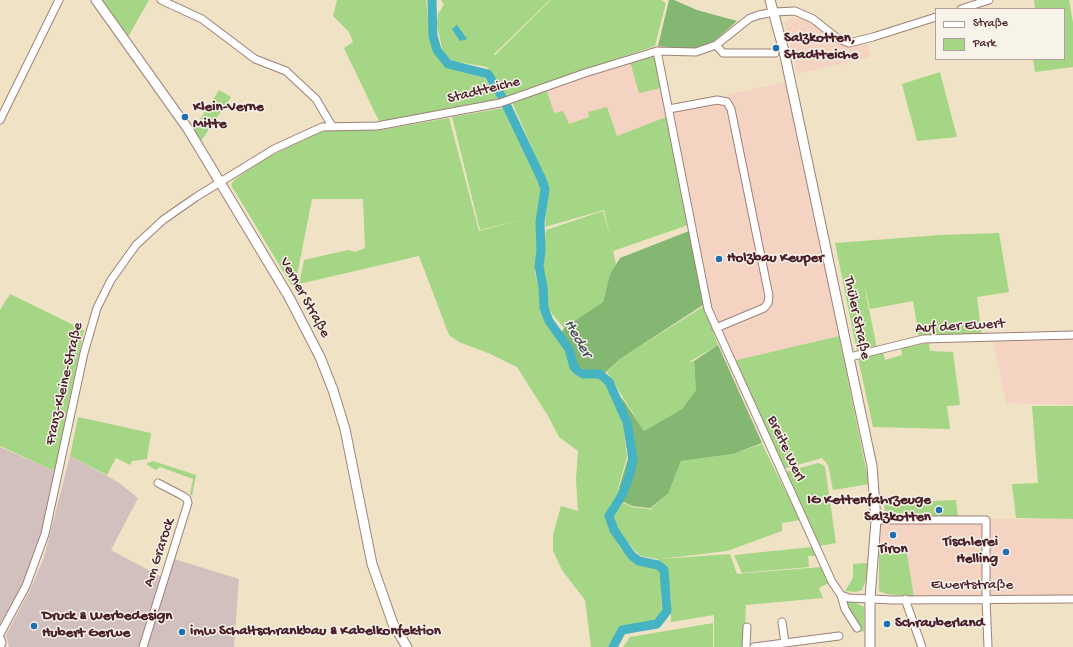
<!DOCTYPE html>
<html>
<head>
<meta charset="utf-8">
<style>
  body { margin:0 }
  #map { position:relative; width:1073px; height:647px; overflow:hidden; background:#f0e2c5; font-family:"Gochi Hand",sans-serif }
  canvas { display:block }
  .legend { position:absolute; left:935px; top:8px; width:130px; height:52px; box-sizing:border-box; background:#f7f3e8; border:1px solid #b29e9c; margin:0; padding:5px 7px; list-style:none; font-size:12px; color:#4a1f2b }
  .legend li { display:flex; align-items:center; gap:8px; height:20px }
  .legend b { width:20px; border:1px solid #b29e9c }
</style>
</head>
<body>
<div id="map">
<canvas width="1073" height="647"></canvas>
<ul class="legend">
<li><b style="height:5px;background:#fff"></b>Straße</li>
<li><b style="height:11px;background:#a4d685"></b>Park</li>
</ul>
</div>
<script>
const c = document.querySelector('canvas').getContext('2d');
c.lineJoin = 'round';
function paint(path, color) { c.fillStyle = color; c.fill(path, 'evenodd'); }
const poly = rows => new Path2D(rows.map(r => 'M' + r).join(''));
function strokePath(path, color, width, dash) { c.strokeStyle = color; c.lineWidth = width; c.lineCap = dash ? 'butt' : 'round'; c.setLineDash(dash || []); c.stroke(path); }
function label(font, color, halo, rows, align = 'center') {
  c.font = font + ' "Gochi Hand",sans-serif'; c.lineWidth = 3; c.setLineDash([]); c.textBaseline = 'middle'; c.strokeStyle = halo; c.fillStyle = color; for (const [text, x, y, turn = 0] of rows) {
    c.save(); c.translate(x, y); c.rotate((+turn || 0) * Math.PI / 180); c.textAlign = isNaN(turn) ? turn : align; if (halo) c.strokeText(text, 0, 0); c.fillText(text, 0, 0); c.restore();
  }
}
paint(poly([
  [790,18,806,20,827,36,847,46,866,43,871,57,797,74,785,23],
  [630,62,639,92,661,88,666,117,617,136,589,113,589,117,569,124,554,114,547,91],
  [786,82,839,336,733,361,711,308,672,114,677,111,720,103,729,94],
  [1073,337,1073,405,1006,403,993,340],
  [989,519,1073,519,1073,596,914,597,906,548,879,549,879,523,988,522]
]), '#f5d3c2');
paint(poly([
  [0,447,55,471,45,520,36,551,22,585,0,624],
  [70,456,118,482,138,498,111,550,167,580,174,559,239,579,234,647,9,647,6,635,31,588,44,557]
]), '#d1c0bd');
paint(poly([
  [101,0,149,0,128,37],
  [337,0,426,0,430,37,435,52,446,66,470,74,482,75,500,101,382,123,378,119,344,48,353,42,349,32,333,16],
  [441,0,550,0,494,54,502,65,495,55,551,0,661,0,666,3,655,46,521,91,509,99,487,67,453,61,447,58,443,53,437,24,438,14,444,5],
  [1034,0,1069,0,1073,23,1073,67,1035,72,1033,59,1064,59,1064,9,1035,9],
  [650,56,655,57,661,88,639,93,630,62],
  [940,72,957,137,917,141,902,84],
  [219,90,231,97,201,141,193,130],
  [547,91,554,113,563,111,569,124,589,117,588,112,607,107,617,136,666,117,688,225,613,251,616,264,610,274,603,302,564,328,548,309,546,288,542,268,546,230,603,211,610,236,604,210,545,227,548,185,512,102],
  [504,108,542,190,538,220,538,251,535,265,535,273,539,287,540,309,547,325,566,351,572,370,577,375,599,377,607,383,615,399,623,423,627,457,618,488,620,493,609,508,607,516,611,531,621,549,638,564,656,566,661,571,662,616,655,621,620,628,609,647,591,647,585,600,562,570,553,551,553,535,561,506,578,511,576,479,578,451,559,437,548,416,517,367,488,353,459,342,449,335,419,256,299,284,304,260,348,250,355,252,365,248,363,199,312,199,295,286,292,286,231,185,234,180,266,158,321,132,331,130,380,130,449,118,479,231,528,218,480,230,452,117],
  [999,233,1009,292,977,297,982,336,919,337,913,301,870,309,863,280,877,348,857,352,835,243,941,235],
  [10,294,84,330,55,471,0,446,0,310],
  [704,306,718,345,689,362,694,361,696,390,682,409,644,431,607,372,620,359],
  [839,336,869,484,833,490,828,465,822,458,783,469,733,361],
  [929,343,930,351,953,352,960,405,947,406,950,429,873,427,858,358,883,352,885,360,902,355,901,348],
  [1032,406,1073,406,1073,519,1016,518,1012,484,1038,483],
  [78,417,151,433,147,459,132,461,130,465,116,458,107,475,70,456],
  [762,444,800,520,782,523,782,531,727,551,660,559,730,554,737,574,821,567,829,583,819,588,823,598,745,605,746,606,744,647,714,647,714,615,671,622,671,599,666,567,657,559,641,556,635,551,618,529,614,517,615,511,624,503,632,507,649,509,660,516,650,509,668,494,681,461,733,454],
  [153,461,196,475,192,496,190,494,193,479,160,467,156,470,146,464],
  [818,463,823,465,825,467,836,543,819,546,785,472],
  [956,500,958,518,885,517,884,503],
  [812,547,816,556,808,556,809,567,742,573,734,555],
  [906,548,914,597,887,594,879,591,879,549],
  [868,563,866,580,862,590,856,592,845,591,853,578,853,564],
  [848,601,854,602,864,607,864,631,855,633,860,630,861,626,849,610,846,604],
  [713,623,713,647,623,647,630,637]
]), '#a4d685');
paint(poly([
  [669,0,674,0,697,10,737,21,713,42,694,49,658,46],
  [689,231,703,305,620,359,606,372,587,371,578,366,562,332,564,328,603,302,610,274,620,258],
  [718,345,762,443,733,454,681,461,668,494,650,508,632,506,624,502,614,511,610,508,621,493,619,488,628,458,622,398,644,431,682,409,696,390,694,361]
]), '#83b772');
paint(poly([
  [457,25,467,39,460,41,452,29]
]), '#46b3c2');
strokePath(poly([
  [432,0,433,36,437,50,448,64,488,74,504,100,542,180,545,189,540,222,541,251,539,266,543,287,544,308,549,321,569,349,574,367,578,371,583,374,600,374,609,382,627,422,633,459,630,474,622,495,609,516,614,530,632,556,639,561,658,565,664,570,667,611,657,624,622,630,613,647]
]), '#46b3c2', 9);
const minor = poly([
  [161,0,202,19,255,59,286,71,316,99,332,126],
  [961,9,989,0],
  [716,45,723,53,775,53],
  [657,51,708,309,832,582,841,595,849,598,893,600,1073,599],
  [669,109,717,100,727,102,731,109,769,296,768,303,764,308,716,328],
  [0,120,59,0],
  [850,357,923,339,1073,335],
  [876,520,986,520,986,599,988,647],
  [841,595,845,609,857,628],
  [905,599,922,647],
  [782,622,785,643],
  [0,634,26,586,45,534,84,353,97,308,111,280,136,245,163,220,196,197,274,149,322,127,377,126,500,103,585,73,657,51,696,52,716,45,750,18,759,15,774,12,795,11,813,19,837,38,849,43,873,37,936,17],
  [0,637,2,643,0,647],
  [143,647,188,503,187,499,183,496,158,483],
  [746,647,747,627],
  [754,647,839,636]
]);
const major = poly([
  [96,0,188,129,289,297,320,357,333,390,345,429,372,564,393,624,407,647],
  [770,0,784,51,872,466,876,520,870,598,870,647]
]);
strokePath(minor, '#9d8078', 9);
strokePath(major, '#9d8078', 11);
strokePath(minor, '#fff', 7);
strokePath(major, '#fff', 9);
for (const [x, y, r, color] of [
  [776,48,4,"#1f6fb2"],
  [185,117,4,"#1f6fb2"],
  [719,259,4,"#1f6fb2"],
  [939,510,4,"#1f6fb2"],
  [893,535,4,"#1f6fb2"],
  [1006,552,4,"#1f6fb2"],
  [887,624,4,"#1f6fb2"],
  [34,626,4,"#1f6fb2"],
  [182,632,4,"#1f6fb2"]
]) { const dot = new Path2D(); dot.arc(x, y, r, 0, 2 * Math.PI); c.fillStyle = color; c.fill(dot); strokePath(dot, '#f7f3e8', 1.5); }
label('bold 15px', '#4a1f2b', '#f7f3e8', [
  ["Salzkotten,",784,39],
  ["Stadtteiche",784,56],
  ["Klein-Verne",193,108],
  ["Mitte",193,125],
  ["Holzbau Keuper",727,259],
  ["IG Kettenfahrzeuge",931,501,"right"],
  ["Salzkotten",931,518,"right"],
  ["Tischlerei",998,543,"right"],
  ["Helling",998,560,"right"],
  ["Tiron",893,550,"center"],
  ["Druck & Werbedesign",42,617],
  ["Hubert Gerwe",42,634],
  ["Schrauberland",895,624],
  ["imw Schaltschrankbau & Kabelkonfektion",190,632]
], 'left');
label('15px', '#4a1f2b', '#f7f3e8', [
  ["Stadtteiche",484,91,-14],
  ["Verner Straße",304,298,61],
  ["Thüler Straße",856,318,78],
  ["Auf der Ewert",960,327,-3],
  ["Franz-Kleine-Straße",65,384,-77],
  ["Breite Werl",785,449,65],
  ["Am Grarock",160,553,-72],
  ["Ewertstraße",972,586]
]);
label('italic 16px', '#495360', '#f7f3e8', [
  ["Heder",577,339,60]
]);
</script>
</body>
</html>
